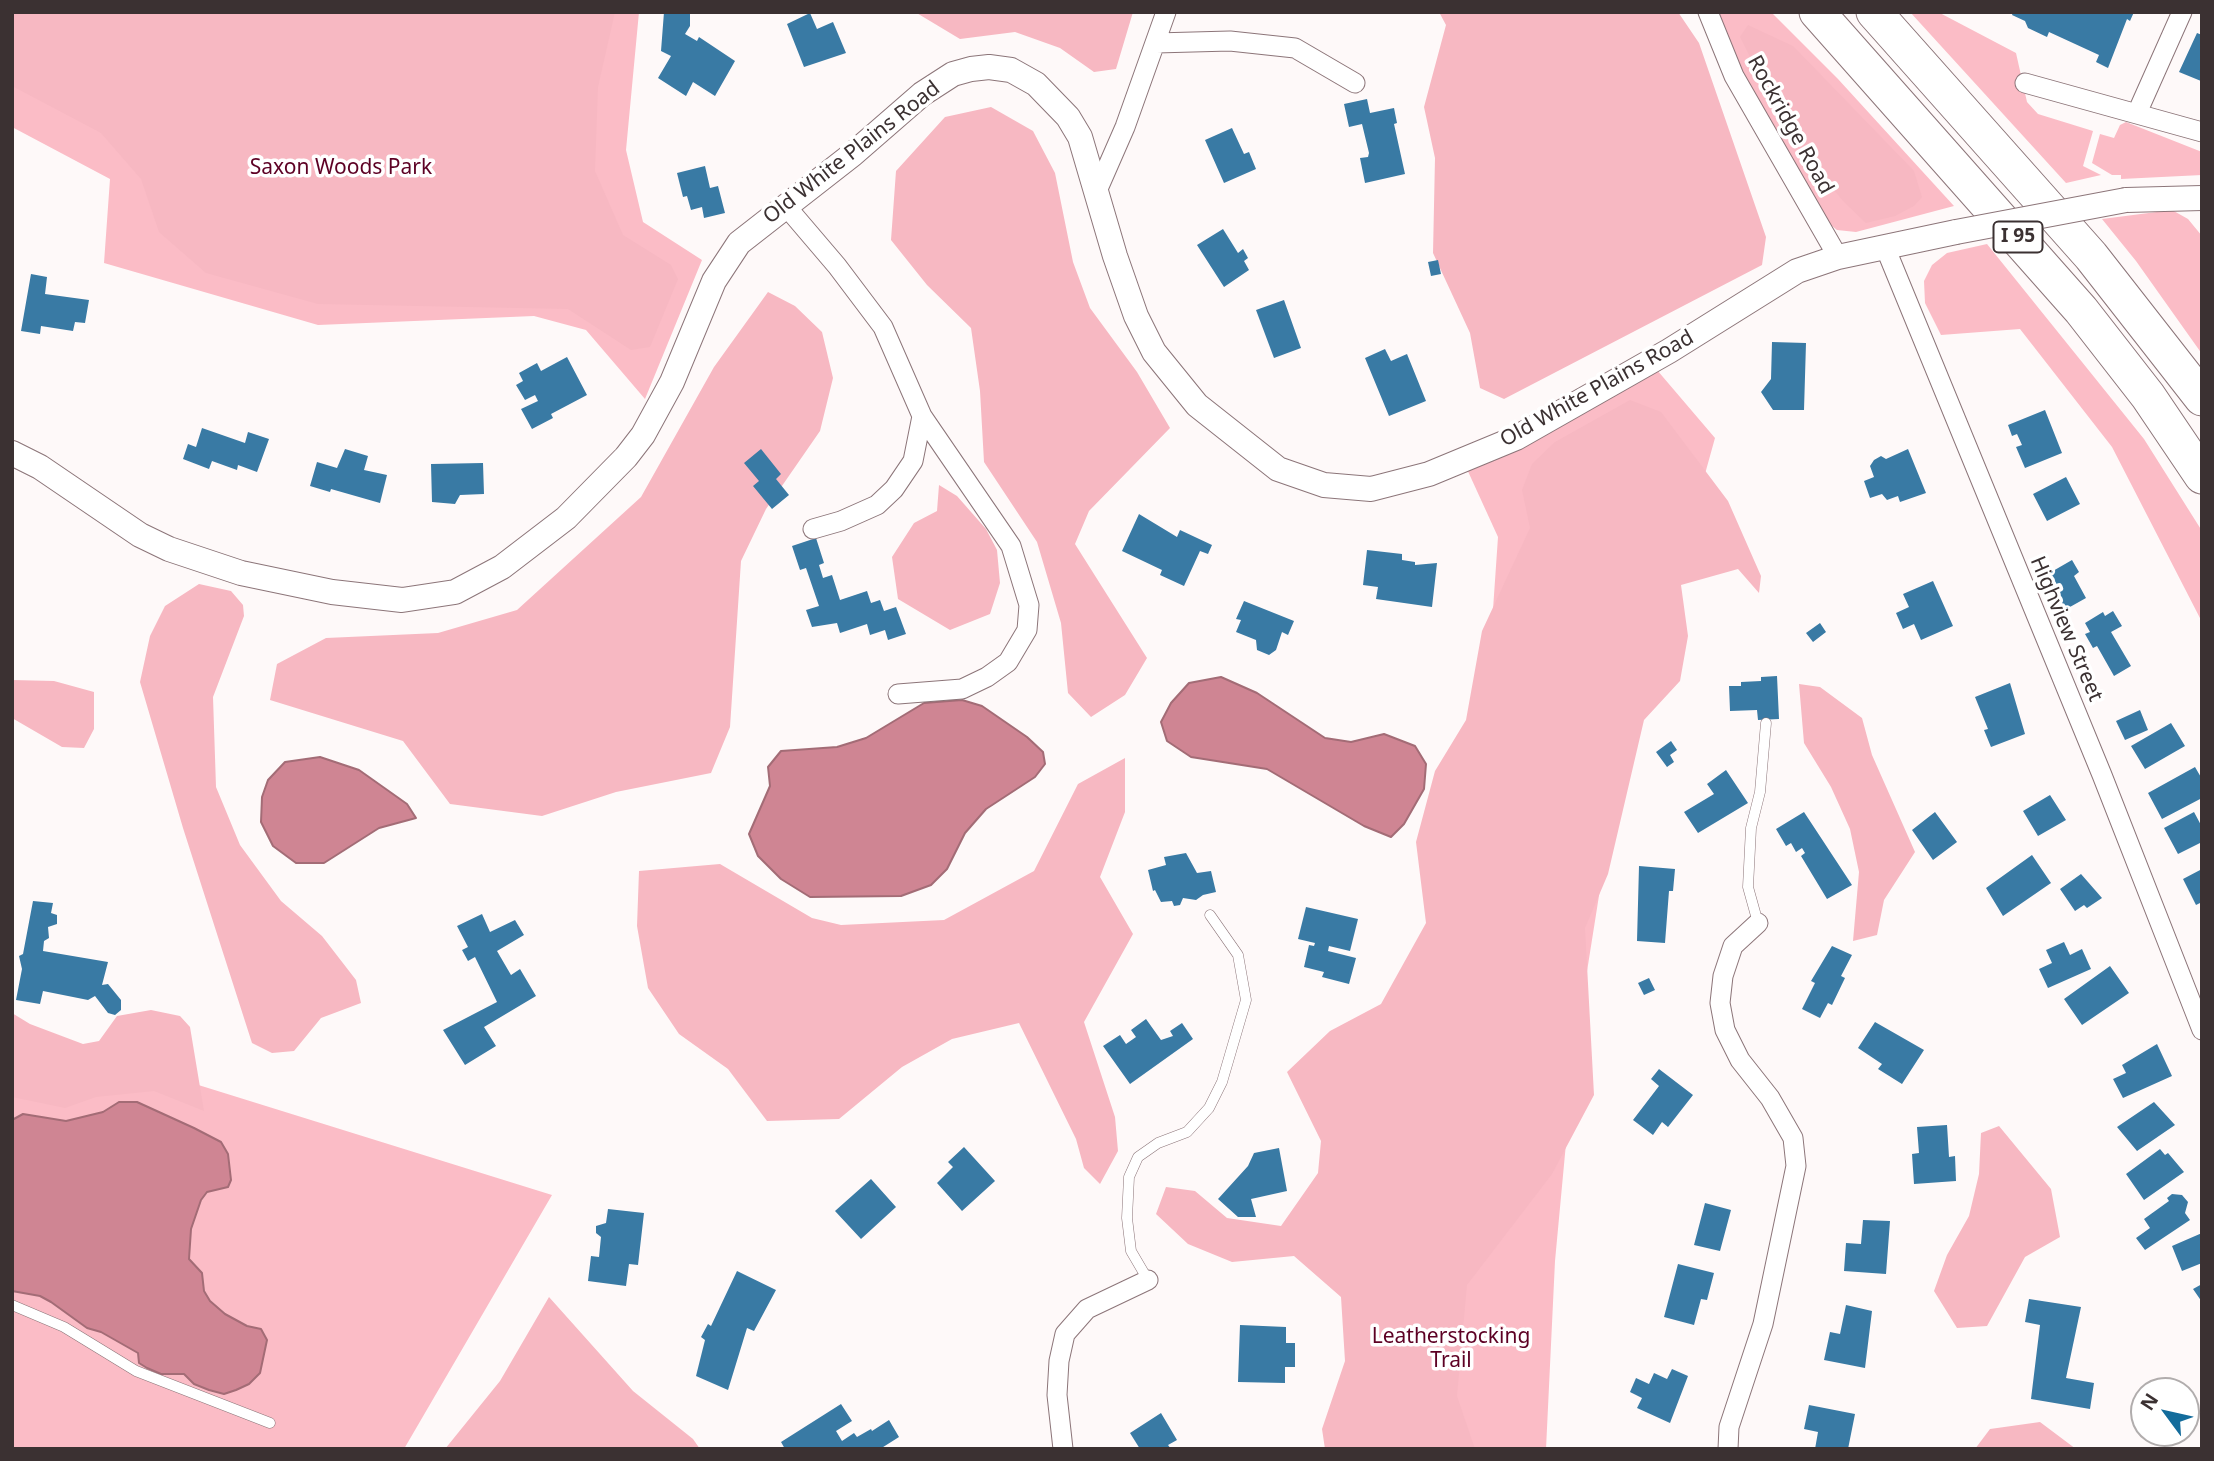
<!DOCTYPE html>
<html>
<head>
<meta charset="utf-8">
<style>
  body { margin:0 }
  #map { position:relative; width:2214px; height:1461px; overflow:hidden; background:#fef9f9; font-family:"Noto Sans",sans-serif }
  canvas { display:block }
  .frame { position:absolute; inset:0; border:14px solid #3b3132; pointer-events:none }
  .north { position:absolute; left:2130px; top:1377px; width:70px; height:70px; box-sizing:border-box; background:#fff; border:2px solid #b1adad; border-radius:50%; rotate:303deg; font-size:19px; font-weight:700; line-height:28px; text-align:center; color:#3b3132 }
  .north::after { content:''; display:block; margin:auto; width:24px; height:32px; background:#136c9c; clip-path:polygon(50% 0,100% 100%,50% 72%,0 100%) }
</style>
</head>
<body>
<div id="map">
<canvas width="2214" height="1461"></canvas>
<div class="frame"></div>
<div class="north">N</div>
</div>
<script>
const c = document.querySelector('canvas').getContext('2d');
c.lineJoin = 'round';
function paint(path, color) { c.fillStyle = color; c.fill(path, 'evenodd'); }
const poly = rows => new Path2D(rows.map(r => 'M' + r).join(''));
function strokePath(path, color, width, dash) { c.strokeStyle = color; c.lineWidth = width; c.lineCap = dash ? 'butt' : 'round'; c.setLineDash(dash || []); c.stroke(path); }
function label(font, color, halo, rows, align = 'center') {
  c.font = font + ' "Noto Sans",sans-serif'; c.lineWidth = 7; c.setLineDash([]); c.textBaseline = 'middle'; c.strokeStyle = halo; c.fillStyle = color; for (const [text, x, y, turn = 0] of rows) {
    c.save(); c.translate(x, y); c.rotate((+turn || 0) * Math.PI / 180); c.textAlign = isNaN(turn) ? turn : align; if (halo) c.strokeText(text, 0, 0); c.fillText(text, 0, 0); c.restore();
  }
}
paint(poly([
  [12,12,639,12,626,150,643,222,702,260,645,399,586,330,534,316,318,325,104,263,110,179,12,127],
  [1718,12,1771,12,1838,79,1954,206,1856,232,1837,230,1822,218,1760,113],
  [1910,12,1938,12,2016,53,2027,102,2038,114,2093,131,2083,166,2101,175,2066,183],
  [2126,122,2202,152,2202,175,2121,179,2121,175,2112,175,2092,163,2100,134,2114,138,2120,125],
  [2172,210,2188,219,2202,236,2202,354,2136,261,2102,219],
  [1987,244,2144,439,2202,531,2202,622,2112,447,2020,329,1941,335,1925,303,1924,281,1932,265,1947,253],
  [1657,370,1715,438,1614,801,1575,1047,1555,1261,1546,1449,1341,1449,1490,653,1498,537,1466,467],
  [12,1027,552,1195,404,1449,12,1449]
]), '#fbbcc6');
paint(poly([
  [12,12,615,12,598,87,595,171,623,235,671,265,678,279,650,347,631,350,568,309,318,304,206,273,159,232,141,179,101,133,12,86],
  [915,12,1133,12,1116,69,1094,72,1060,48,1015,32,960,39],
  [1439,12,1678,12,1699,43,1766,237,1762,265,1504,399,1480,388,1470,333,1433,253,1435,158,1424,107,1446,25],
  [1748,25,1793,46,1914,171,1922,197,1914,206,1895,216,1866,223,1844,202,1792,140,1740,37],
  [991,107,1033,131,1055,173,1073,262,1090,308,1137,372,1170,428,1089,511,1075,544,1147,658,1125,695,1091,717,1068,693,1061,623,1037,542,984,462,980,391,971,328,927,285,891,240,896,171,945,117],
  [768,292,795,306,822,332,833,378,820,431,766,509,741,561,730,727,711,773,616,792,542,816,450,804,403,741,270,700,277,664,326,638,438,633,517,610,641,497,714,367],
  [1630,400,1661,412,1728,501,1761,576,1759,593,1738,569,1681,585,1688,636,1680,681,1644,720,1608,874,1585,928,1594,1095,1552,1174,1467,1285,1457,1396,1475,1449,1325,1449,1322,1429,1345,1361,1341,1297,1294,1256,1232,1262,1188,1244,1156,1214,1166,1187,1195,1191,1227,1218,1281,1226,1318,1173,1321,1141,1287,1072,1330,1031,1381,1004,1426,923,1416,842,1435,771,1466,720,1482,631,1530,528,1522,490,1532,464,1555,442],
  [939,485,957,496,986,529,997,550,1000,583,990,614,950,630,898,599,892,557,914,523,937,511],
  [199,584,231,591,243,605,244,616,213,697,216,787,240,845,281,901,322,936,356,980,361,1003,321,1018,294,1051,272,1053,252,1043,183,828,140,682,150,636,165,606],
  [12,680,54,681,94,692,94,729,84,748,62,747,12,718],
  [1799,684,1820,687,1862,718,1872,755,1915,852,1884,900,1877,935,1853,941,1859,872,1850,829,1831,787,1804,743],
  [1125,758,1125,812,1100,877,1133,934,1084,1022,1115,1117,1118,1151,1100,1184,1084,1168,1076,1139,1019,1023,952,1039,902,1067,839,1119,767,1121,728,1069,679,1034,648,988,637,926,639,871,720,864,812,918,841,925,944,920,1034,871,1078,784],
  [151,1010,180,1016,190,1027,204,1111,154,1091,96,1097,65,1108,12,1097,12,1013,30,1024,83,1044,99,1041,117,1016],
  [1999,1126,2051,1189,2060,1237,2025,1257,1987,1326,1957,1328,1934,1291,1947,1255,1969,1216,1979,1174,1981,1133],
  [549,1297,633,1391,693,1439,700,1449,445,1449,500,1381],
  [2040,1422,2076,1449,1975,1449,1990,1429]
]), '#f7b8c2');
const water = poly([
  [1221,677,1257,693,1325,738,1351,742,1384,734,1415,746,1426,764,1424,789,1404,824,1391,837,1364,826,1267,769,1191,757,1167,741,1161,722,1171,703,1189,683,1221,677],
  [962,700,982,706,1027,737,1043,752,1045,764,1035,777,986,809,965,833,947,869,931,885,901,896,810,897,781,879,758,856,749,834,770,786,768,767,781,751,837,747,866,738,924,703,962,700],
  [320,757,359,770,407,804,416,818,379,828,324,863,296,863,273,846,261,822,262,797,268,780,285,762,320,757],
  [119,1102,137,1102,194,1128,221,1142,228,1154,231,1180,228,1187,207,1192,201,1200,191,1229,189,1259,202,1273,204,1291,210,1301,225,1314,247,1326,261,1329,267,1340,260,1373,249,1384,236,1390,224,1394,209,1390,194,1384,184,1374,161,1374,147,1368,139,1363,138,1353,101,1332,87,1328,51,1302,40,1296,12,1291,12,1120,23,1114,66,1121,103,1112,119,1102]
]);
paint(water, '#cf8593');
strokePath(water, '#a36c76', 2);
paint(poly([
  [664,12,690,12,690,26,685,34,697,41,699,37,735,61,715,96,693,82,686,96,658,78,671,56,661,51],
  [2013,12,2134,12,2130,21,2127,19,2108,68,2096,62,2099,55,2049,32,2047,37,2028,28,2025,21,2012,15],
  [810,13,817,29,833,22,846,53,804,67,787,24],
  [2197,33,2202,35,2201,81,2179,72],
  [1367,99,1370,113,1394,108,1397,123,1394,124,1405,174,1365,183,1360,158,1368,157,1369,153,1362,124,1349,127,1344,104],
  [1232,128,1244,154,1249,152,1256,169,1224,183,1205,140],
  [705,166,710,188,718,186,725,213,704,218,702,207,691,210,687,196,683,197,677,173],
  [1223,229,1238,253,1243,249,1248,258,1244,261,1249,270,1224,287,1197,245],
  [1438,260,1441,274,1431,276,1428,262],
  [31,274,47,277,45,294,89,300,85,323,75,322,73,331,41,326,40,334,21,331],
  [1284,300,1301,348,1274,358,1256,310],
  [1772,342,1806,343,1804,410,1773,410,1761,392,1771,379],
  [1385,349,1391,361,1407,354,1426,401,1389,416,1365,358],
  [567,357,587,395,551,414,553,418,532,429,521,409,538,401,535,395,525,400,516,385,523,381,519,373,537,363,541,371],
  [2045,410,2062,453,2025,468,2016,447,2022,445,2017,434,2012,436,2008,425],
  [202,428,245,443,248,432,269,439,257,472,238,465,237,470,212,461,209,469,183,459,188,444,196,447],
  [345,449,368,456,364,470,387,475,380,503,331,489,330,492,310,486,317,462,337,468],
  [761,449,781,474,776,479,789,495,772,509,753,486,759,481,744,463],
  [1908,449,1926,493,1900,502,1898,496,1887,500,1882,494,1870,498,1864,481,1874,477,1870,466,1874,460,1881,456,1886,459],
  [483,463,484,494,460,495,455,504,432,502,431,464],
  [2066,477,2080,504,2047,521,2033,494],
  [1139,514,1177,537,1180,530,1212,545,1208,554,1200,551,1184,586,1160,575,1162,570,1122,551],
  [816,538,824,563,819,565,823,578,832,575,840,600,867,591,871,603,880,600,884,611,896,607,906,634,888,640,885,630,870,635,867,624,840,633,837,623,812,627,806,610,819,606,806,568,800,570,792,546],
  [1367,550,1402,554,1402,560,1415,562,1415,565,1437,563,1432,607,1376,599,1378,587,1363,585],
  [2072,560,2079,572,2074,576,2086,598,2061,612,2050,593,2055,590,2046,575],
  [1933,581,1953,626,1921,640,1914,624,1903,629,1896,613,1909,607,1903,594],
  [1244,601,1294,621,1288,635,1282,632,1276,650,1269,655,1257,650,1256,640,1236,632,1241,620,1236,619],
  [2113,611,2122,626,2111,632,2131,666,2114,676,2097,646,2093,648,2085,634,2090,632,2085,623,2103,612,2105,616],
  [1820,623,1826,632,1813,642,1806,633],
  [1777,676,1779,719,1758,720,1757,710,1730,711,1729,686,1741,686,1741,682,1761,681,1761,677],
  [2010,683,2025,734,1991,747,1984,730,1988,729,1975,697],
  [2140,710,2148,730,2125,740,2116,721],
  [2171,723,2185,746,2145,769,2131,746],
  [1671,741,1677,750,1670,755,1674,762,1667,767,1656,752],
  [2195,767,2202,779,2202,798,2162,819,2148,793],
  [1726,770,1748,803,1698,833,1684,812,1714,794,1707,784],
  [2050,795,2066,820,2038,836,2023,811],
  [1804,812,1852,885,1827,899,1801,856,1805,853,1802,848,1796,852,1791,843,1786,846,1776,829],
  [1935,812,1957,842,1933,860,1912,830],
  [2194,812,2202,827,2202,842,2178,854,2164,828],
  [1186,853,1197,873,1211,871,1216,892,1203,895,1196,900,1183,898,1180,905,1174,906,1172,901,1161,902,1155,890,1153,891,1148,870,1166,865,1164,857],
  [2032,855,2051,883,2003,916,1986,888],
  [1639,866,1675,869,1673,891,1669,891,1665,943,1637,941],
  [2202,869,2202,902,2196,905,2183,879],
  [2081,874,2102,898,2087,908,2084,905,2075,911,2060,889],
  [33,901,53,903,51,913,57,915,57,924,48,927,49,938,44,941,43,951,108,962,102,985,108,984,121,1000,121,1010,115,1015,108,1013,95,996,88,1000,43,991,40,1004,16,1000,22,969,19,956,23,954],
  [1306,907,1358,919,1350,951,1329,946,1328,951,1356,958,1349,984,1322,977,1324,972,1304,967,1309,945,1314,946,1315,943,1298,939],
  [482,914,490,932,515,920,524,935,497,951,511,975,520,969,536,996,484,1027,496,1046,465,1065,443,1030,497,1002,475,957,468,961,462,950,468,947,457,926],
  [2064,942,2070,955,2082,949,2091,969,2048,988,2039,969,2052,963,2046,950],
  [1832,946,1852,955,1841,976,1845,978,1832,1005,1828,1003,1820,1018,1802,1009,1815,983,1811,981],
  [2110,966,2129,993,2082,1025,2064,999],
  [1649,978,1655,990,1644,995,1638,983],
  [1146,1019,1161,1040,1173,1036,1170,1031,1182,1023,1193,1039,1130,1084,1103,1046,1120,1035,1126,1044,1136,1037,1131,1030],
  [1875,1022,1924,1050,1902,1084,1878,1069,1882,1064,1858,1048],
  [2157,1044,2172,1076,2123,1098,2113,1079,2126,1073,2122,1065],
  [1659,1069,1693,1095,1668,1127,1662,1122,1653,1135,1633,1120,1659,1086,1651,1079],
  [2154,1102,2175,1125,2137,1151,2117,1127],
  [1947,1125,1949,1157,1955,1156,1956,1181,1914,1184,1912,1154,1919,1153,1917,1127],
  [964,1147,995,1181,962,1211,937,1183,953,1167,948,1162],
  [1279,1148,1287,1191,1251,1199,1256,1217,1238,1217,1218,1199,1248,1166,1254,1153],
  [2160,1149,2165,1155,2168,1153,2184,1172,2144,1200,2126,1174],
  [871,1179,896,1207,861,1239,835,1211],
  [2172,1194,2182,1195,2188,1202,2185,1213,2190,1220,2145,1250,2136,1238,2150,1228,2144,1219,2169,1201,2167,1198],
  [1705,1203,1731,1210,1720,1251,1694,1245],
  [608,1209,644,1213,638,1265,629,1264,626,1286,588,1281,591,1256,599,1257,601,1237,596,1233,596,1226,606,1223],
  [1863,1220,1890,1221,1886,1274,1844,1271,1846,1243,1861,1244],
  [2202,1233,2202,1263,2182,1271,2172,1246],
  [1678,1264,1714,1273,1707,1300,1701,1299,1694,1325,1664,1317],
  [737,1271,776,1290,754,1331,747,1328,728,1390,696,1376,705,1340,701,1337,708,1324,711,1326],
  [2202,1284,2202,1302,2193,1289],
  [2029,1299,2081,1307,2066,1378,2094,1383,2090,1409,2031,1399,2040,1325,2025,1322],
  [1846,1305,1872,1311,1865,1368,1824,1360,1830,1332,1840,1334],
  [1240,1325,1286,1327,1286,1343,1295,1343,1295,1367,1285,1367,1285,1383,1238,1382],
  [1672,1369,1688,1376,1670,1423,1637,1408,1642,1398,1630,1392,1636,1378,1649,1384,1654,1373,1667,1379],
  [841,1404,852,1421,836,1431,842,1441,854,1433,857,1437,871,1429,872,1431,889,1420,899,1437,880,1449,785,1449,781,1442],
  [1809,1405,1855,1414,1848,1449,1815,1449,1818,1432,1804,1429],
  [1161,1413,1177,1440,1168,1445,1171,1449,1140,1449,1130,1433]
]), '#397aa4');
const service = poly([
  [1758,923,1748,887,1751,828,1760,792,1766,723],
  [1148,1280,1131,1251,1127,1218,1129,1177,1138,1157,1158,1143,1187,1132,1209,1108,1222,1082,1246,1000,1238,955,1210,915],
  [12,1305,64,1327,136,1371,270,1423]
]);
const minor = poly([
  [1708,12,1734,76,1838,257],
  [1156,43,1230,41,1295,48,1355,83],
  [2025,83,2202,132],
  [2137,113,2182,12],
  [1097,191,1125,127,1166,12],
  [785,205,837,266,883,327,922,416,1011,546,1029,605,1027,630,1008,662,987,677,962,689,898,694],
  [1885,247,2102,775,2202,1030],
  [813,529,841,521,877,505,894,489,913,461,922,416],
  [1063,1449,1057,1395,1059,1361,1065,1334,1087,1309,1148,1280],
  [1728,1449,1729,1427,1763,1324,1796,1166,1793,1138,1770,1098,1740,1060,1725,1030,1720,1003,1723,976,1733,946,1758,923]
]);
const tertiary = poly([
  [2126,200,2202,198],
  [12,453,40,467,140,535,169,549,241,573,332,592,402,600,455,592,502,567,566,518,626,457,643,435,672,382,714,281,739,243,853,154,922,94,953,74,971,69,989,67,1011,70,1036,84,1068,117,1080,137,1115,256,1136,316,1154,352,1197,405,1278,469,1324,485,1371,489,1429,474,1516,438,1669,351,1797,271,1838,257,1956,232]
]);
const motorway = poly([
  [1817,12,2081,310,2148,396,2202,476],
  [1874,12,2091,256,2202,398]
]);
strokePath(service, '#8c7579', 11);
strokePath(minor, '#8c7579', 21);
strokePath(tertiary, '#8c7579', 26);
strokePath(motorway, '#8c7579', 37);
strokePath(service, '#fff', 10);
strokePath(minor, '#fff', 19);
strokePath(tertiary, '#fff', 24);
strokePath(motorway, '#fff', 35);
const tertiaryBridge = poly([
  [1956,232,2126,200]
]);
strokePath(tertiaryBridge, '#8c7579', 26, []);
strokePath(tertiaryBridge, '#fff', 24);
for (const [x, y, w] of [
  [2018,237,49]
]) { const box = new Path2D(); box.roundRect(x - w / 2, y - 15.5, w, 31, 5); c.fillStyle = '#fff'; c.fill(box); strokePath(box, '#3b3132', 2); }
label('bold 19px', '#3b3132', null, [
  ["I 95",2018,237]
]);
label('21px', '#3b3132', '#fff', [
  ["Rockridge Road",1790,125,61],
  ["Old White Plains Road",852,153,-38],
  ["Old White Plains Road",1597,389,-29],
  ["Highview Street",2066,629,67]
]);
label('21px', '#5d0124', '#fff', [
  ["Saxon Woods Park",341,168],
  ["Leatherstocking",1451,1337],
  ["Trail",1451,1361]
]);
</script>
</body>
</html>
